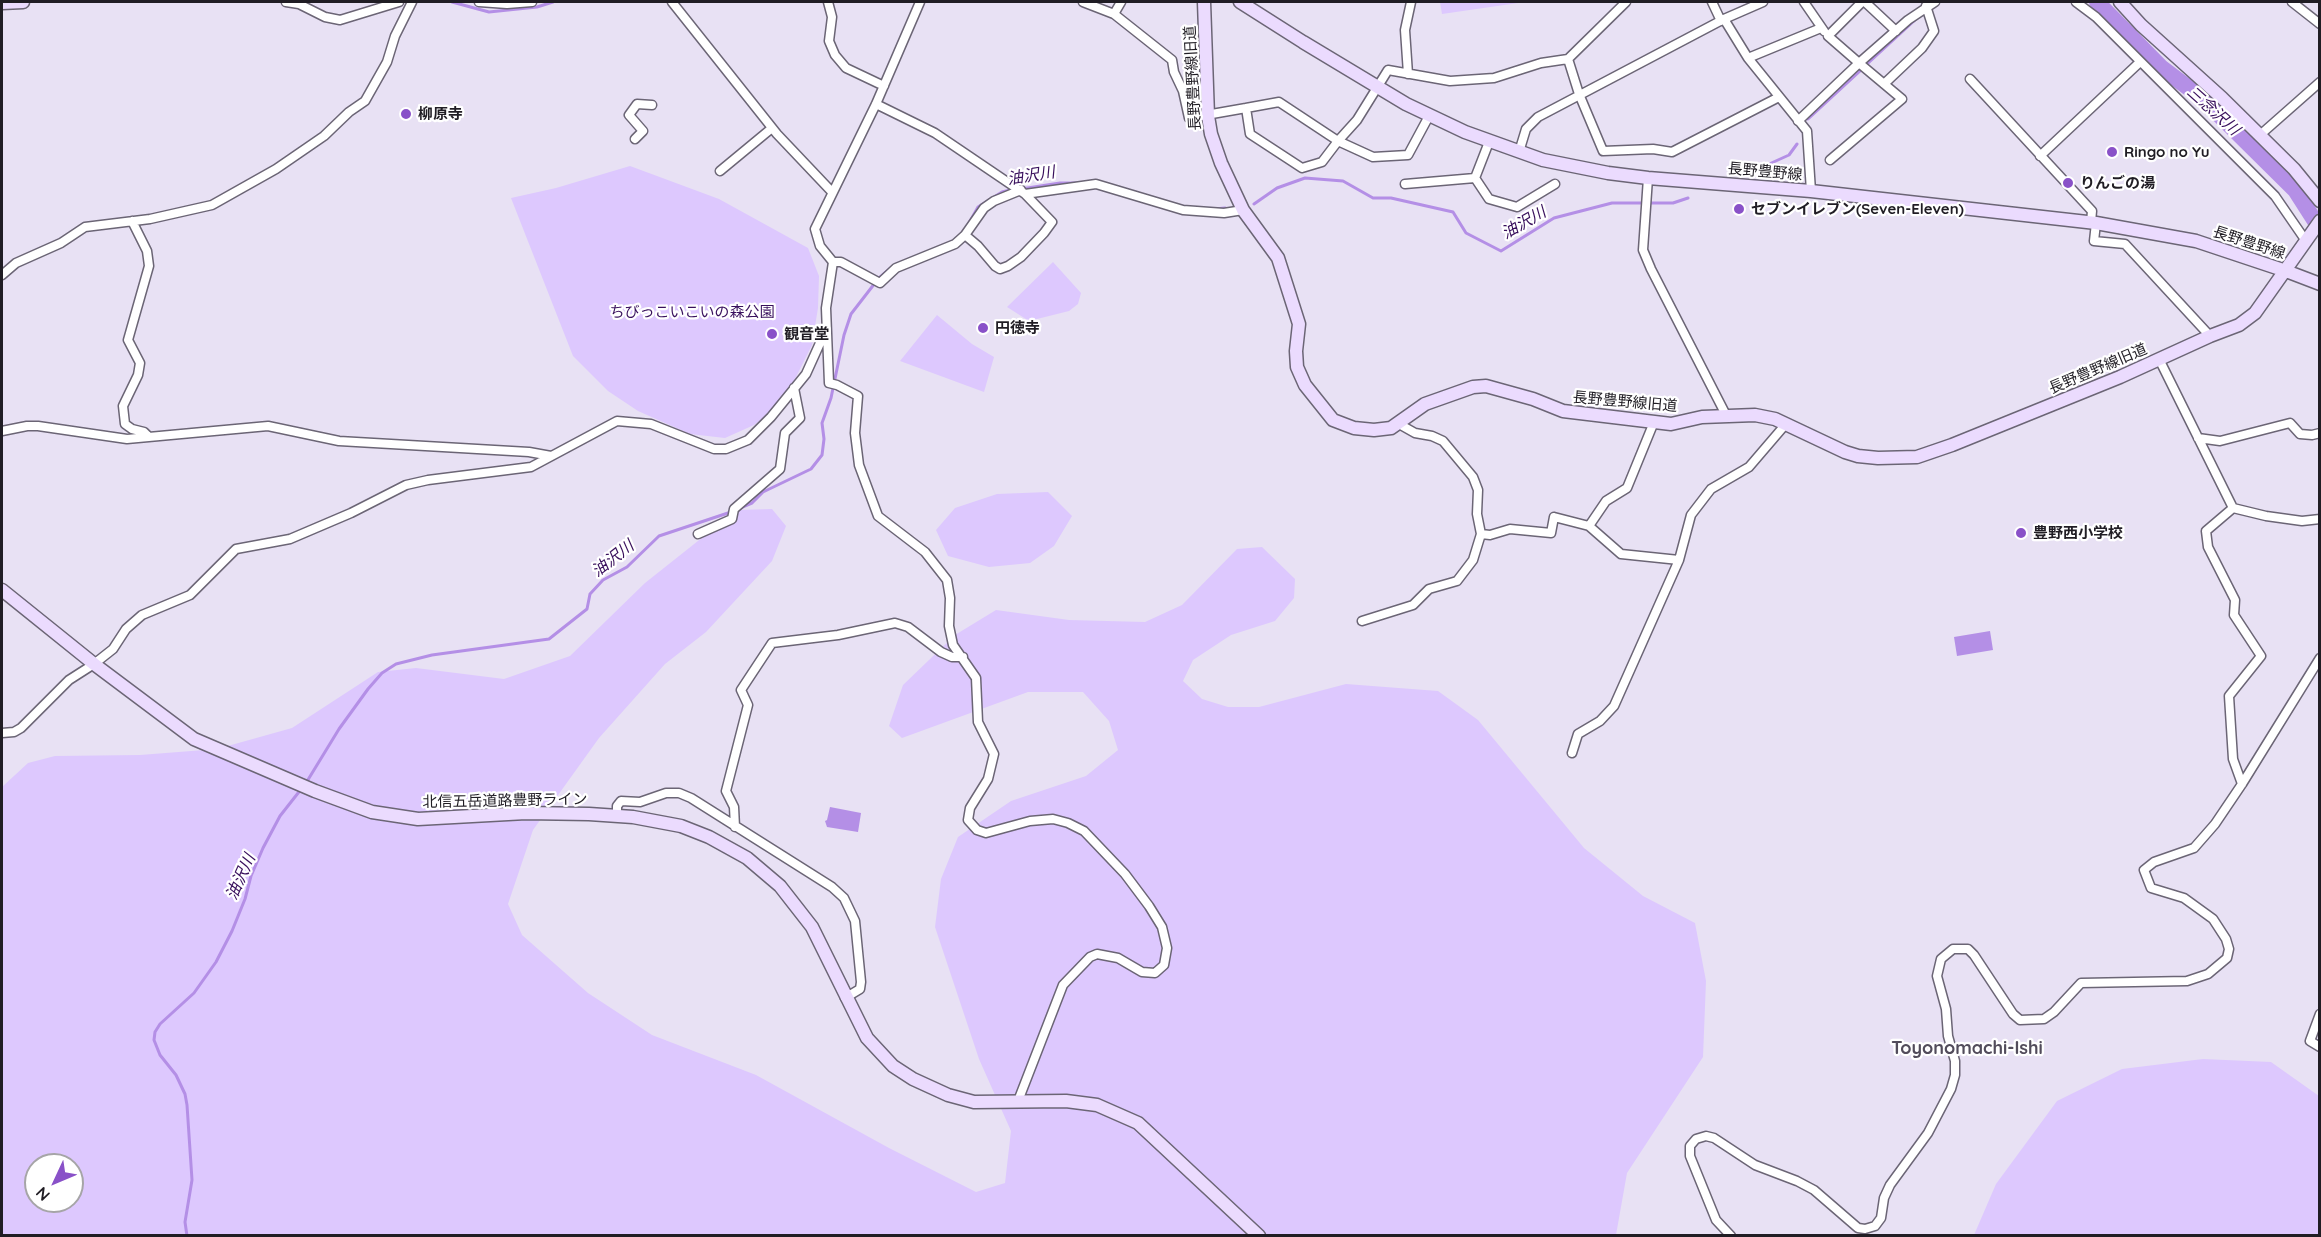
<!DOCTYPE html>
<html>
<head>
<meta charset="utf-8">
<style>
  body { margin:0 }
  #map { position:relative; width:2321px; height:1237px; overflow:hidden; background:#e8e1f4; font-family:Quicksand,sans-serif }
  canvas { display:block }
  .frame { position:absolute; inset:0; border:3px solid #201d24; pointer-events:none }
  .north { position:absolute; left:24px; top:1153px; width:60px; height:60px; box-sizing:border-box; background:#fff; border:2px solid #a6a5a7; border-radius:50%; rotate:226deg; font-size:16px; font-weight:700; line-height:24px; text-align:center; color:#201d24 }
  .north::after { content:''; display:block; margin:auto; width:21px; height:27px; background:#8951c8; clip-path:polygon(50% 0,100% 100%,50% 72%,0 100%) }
</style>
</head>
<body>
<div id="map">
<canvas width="2321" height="1237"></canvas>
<div class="frame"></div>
<div class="north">N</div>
</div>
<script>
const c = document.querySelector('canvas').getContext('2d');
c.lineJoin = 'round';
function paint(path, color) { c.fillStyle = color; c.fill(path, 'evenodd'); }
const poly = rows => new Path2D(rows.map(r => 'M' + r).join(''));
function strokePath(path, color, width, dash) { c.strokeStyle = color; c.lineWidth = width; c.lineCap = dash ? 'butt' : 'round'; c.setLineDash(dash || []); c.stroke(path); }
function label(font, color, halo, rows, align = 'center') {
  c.font = font + ' Quicksand,"Noto Sans JP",sans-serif'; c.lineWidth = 4.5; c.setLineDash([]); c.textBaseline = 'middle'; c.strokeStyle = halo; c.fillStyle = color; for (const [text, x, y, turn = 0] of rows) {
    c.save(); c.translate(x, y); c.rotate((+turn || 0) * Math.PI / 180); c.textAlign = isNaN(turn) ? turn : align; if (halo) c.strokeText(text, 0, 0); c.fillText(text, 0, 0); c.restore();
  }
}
paint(poly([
  [1440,2,1525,2,1442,14],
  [630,166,719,199,808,248,819,276,818,308,812,345,795,379,770,413,754,425,725,438,690,434,638,411,608,391,573,356,511,198,556,188],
  [1053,262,1081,293,1078,304,1069,311,1029,321,1007,307],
  [937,315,972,344,994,357,984,392,900,361],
  [1048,492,1072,516,1054,546,1030,563,989,567,948,556,936,530,955,508,997,494],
  [772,509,786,526,772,561,706,632,665,664,599,738,533,830,508,904,522,935,588,993,652,1035,756,1075,889,1148,976,1192,1005,1183,1011,1131,979,1059,935,927,941,879,958,837,1011,801,1086,776,1118,750,1109,721,1083,692,1028,692,902,738,889,726,903,685,955,635,996,610,1069,620,1145,622,1182,605,1237,549,1262,547,1295,579,1294,598,1275,621,1231,635,1193,660,1183,681,1202,699,1228,707,1259,707,1346,684,1438,691,1478,720,1584,848,1643,896,1695,923,1706,981,1703,1057,1627,1173,1616,1235,2,1236,2,787,28,763,55,756,140,755,217,749,292,728,378,672,416,668,504,679,570,656,645,583,737,510],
  [36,1165,72,1165,72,1201,36,1201],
  [2203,1059,2271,1062,2319,1096,2319,1235,1974,1235,1996,1184,2057,1101,2122,1069]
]), '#ddc8fe');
paint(poly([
  [1990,631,1993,650,1957,656,1954,637],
  [830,807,861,813,858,832,827,827,825,821,827,820]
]), '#b48fe6');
strokePath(poly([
  [452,2,489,12,537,7,553,2],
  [1866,65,1915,20],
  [1808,119,1860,71],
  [1756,170,1789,155,1797,144],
  [1021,189,1060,183,1077,183],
  [1254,204,1277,188,1305,178,1343,181,1373,198,1391,198,1453,212,1466,233,1501,251,1554,218,1612,203,1673,203,1688,198],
  [1215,209,1225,208],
  [969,223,978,207,1002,192,1014,189],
  [879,278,892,267],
  [740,508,752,503,763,492,811,469,822,455,824,439,822,423,831,398,844,335,851,314,875,283],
  [306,783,339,729,368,689,382,673,396,664,432,655,549,639,587,609,590,594,603,580,627,567,659,536,731,512],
  [187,1236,185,1222,192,1180,187,1105,185,1094,176,1075,160,1055,154,1040,155,1032,160,1024,194,993,216,962,232,931,245,899,251,876,263,848,280,816,302,788]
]), '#b48fe6', 3);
strokePath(poly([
  [2097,2,2162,68,2202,98,2295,190,2320,229]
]), '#b48fe6', 16);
const street = poly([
  [286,2,299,4,325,17,340,20,399,2],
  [479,2,507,4,532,2],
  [672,2,777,134,832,192],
  [828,2,832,17,829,41,835,55,846,68,884,86],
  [920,2,876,104,815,229,820,246,833,262,826,308,829,383,837,385,858,396,855,433,859,465,878,516,925,552,947,580,950,598,949,626,953,645,976,678,978,722,994,754,988,779,970,808,968,820,977,830,986,833,1030,821,1053,819,1068,823,1084,831,1125,874,1149,906,1162,927,1167,948,1164,965,1155,973,1142,972,1118,958,1097,954,1090,957,1063,985,1018,1101],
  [1083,2,1114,14,1172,60,1174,72,1183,91,1189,118,1246,108,1250,134,1302,168,1322,162,1338,141,1357,120,1388,70,1450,81,1494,78,1541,63,1568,59,1626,2],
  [1712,2,1721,21],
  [1804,2,1824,31],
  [1865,2,1896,31],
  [2076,2,2096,17,2275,196,2306,241],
  [2292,2,2320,24],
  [1114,14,1121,2],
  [1724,19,1763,2],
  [1748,58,1821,28],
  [1568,59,1579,94,1603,151,1653,149,1672,152,1779,97],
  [1408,74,1405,30,1411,2],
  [1970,79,2092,211,2091,222],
  [1884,84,1922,48,1934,31,1926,6],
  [876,104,935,133,1025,194,1096,184,1183,210,1224,213,1243,210],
  [1246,108,1279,102,1338,141,1373,157,1408,155,1429,116],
  [1798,121,1859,63,1828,36,1862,2],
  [2260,135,2320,82],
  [635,139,643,131,629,115,637,104,652,105],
  [1519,152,1526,129,1538,117,1724,19,1748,58,1807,131,1811,191],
  [2040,156,2140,62],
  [1830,160,1902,99,1859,63,1908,20,1935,2],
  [720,171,772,128],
  [1475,178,1489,199,1517,207,1555,184],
  [1648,178,1643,250,1651,269,1726,415],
  [1405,184,1475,178,1489,142],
  [132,221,147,251,149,266,128,340,140,363,138,375,123,406,125,424,132,429,144,432,148,436],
  [2096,223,2094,241,2125,244,2210,336],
  [965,235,978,246,995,266,1000,269,1008,266,1021,257,1044,233,1052,222,1025,194],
  [833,262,841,262,880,283,896,268,955,244,965,235,984,208,994,201,1021,190],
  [2,275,16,263,61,243,85,227,150,219,212,205,276,169,324,136,349,112,365,101,387,62,395,36,412,2],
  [2159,359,2233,508,2266,516,2302,521,2320,519],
  [1399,424,1415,433,1432,436,1443,441,1473,477,1478,490,1477,514,1481,534,1490,535,1510,529,1551,533,1554,517,1589,526,1621,554,1679,560],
  [2,431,27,426,38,426,127,439,268,426,339,441,529,452,551,456],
  [2198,438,2220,441,2290,423,2300,434,2312,435,2320,433],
  [2233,508,2206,531,2208,547,2235,600,2234,615,2261,656,2229,696,2233,759,2242,784],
  [1589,526,1606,501,1627,488,1654,422],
  [698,534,732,519,734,509,780,469,785,433,800,418,794,388],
  [1362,621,1413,605,1429,589,1457,581,1473,560,1481,534],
  [2,733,14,732,21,728,69,680,94,664,113,649,126,629,142,615,190,595,236,549,290,539,351,513,406,485,428,480,531,467,617,421,651,424,714,449,726,449,748,440,771,417,806,374,825,332],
  [1572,753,1578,734,1600,721,1614,706,1679,560,1691,515,1711,489,1749,467,1785,425],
  [617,816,617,806,621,801,640,802,666,793,679,793,691,798,832,887,844,898,855,921,861,982,860,989,845,998],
  [735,827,734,807,726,791,748,705,741,690,772,643,838,635,895,623,908,627,941,652,952,657,963,657],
  [2320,1014,2310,1041,2320,1047],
  [1731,1236,1716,1220,1690,1156,1690,1146,1696,1139,1706,1136,1714,1138,1755,1165,1797,1181,1814,1190,1858,1228,1865,1229,1875,1226,1881,1218,1884,1198,1890,1185,1928,1133,1951,1089,1955,1075,1955,1061,1948,1036,1946,1009,1937,976,1941,959,1953,949,1968,949,1974,955,2013,1014,2020,1020,2044,1019,2054,1012,2081,983,2187,981,2208,974,2227,958,2229,949,2226,939,2213,919,2184,898,2151,888,2144,870,2154,862,2194,848,2215,824,2242,784,2320,658]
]);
const secondary = poly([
  [1204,2,1208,116,1211,134,1221,163,1243,210,1278,258,1299,324,1296,351,1297,367,1305,385,1333,420,1354,428,1374,430,1391,428,1425,404,1473,387,1486,386,1533,399,1563,411,1671,424,1702,417,1755,415,1775,419,1845,452,1858,456,1878,458,1917,457,1952,445,2120,377,2210,336,2239,325,2255,313,2320,221],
  [1240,2,1303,42,1406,104,1465,132,1543,160,1608,173,1648,178,1811,191,2096,223,2196,241,2286,271,2320,284],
  [2120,2,2141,25,2222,98,2294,169,2320,201],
  [2,3,23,2],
  [2,590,94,664,194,739,315,791,372,812,418,819,526,813,589,814,633,817,681,826,709,837,747,858,780,886,812,927,867,1038,893,1066,913,1079,948,1095,974,1102,1066,1101,1097,1105,1138,1123,1259,1236]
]);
strokePath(street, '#6b6575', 11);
strokePath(secondary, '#6b6575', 15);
strokePath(street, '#fff', 8);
strokePath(secondary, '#ebdbfe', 12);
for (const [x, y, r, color] of [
  [406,114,6,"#8951c8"],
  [2112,152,6,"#8951c8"],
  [2068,183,6,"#8951c8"],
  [1739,209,6,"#8951c8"],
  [983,328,6,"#8951c8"],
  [772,334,6,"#8951c8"],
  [2021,533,6,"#8951c8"]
]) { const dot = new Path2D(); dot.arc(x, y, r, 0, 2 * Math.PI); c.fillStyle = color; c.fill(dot); strokePath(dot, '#fff', 2); }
label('15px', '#201d24', '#fff', [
  ["長野豊野線旧道",1193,78,-93],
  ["長野豊野線",1765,172,5],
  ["長野豊野線",2249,243,18],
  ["長野豊野線旧道",2098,369,-23],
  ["長野豊野線旧道",1625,402,5],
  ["北信五岳道路豊野ライン",505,801,-1]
]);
label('bold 15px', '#201d24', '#fff', [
  ["柳原寺",418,114],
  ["Ringo no Yu",2124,152],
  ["りんごの湯",2080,183],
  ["セブンイレブン(Seven-Eleven)",1751,209],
  ["円徳寺",995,328],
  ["観音堂",784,334],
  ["豊野西小学校",2033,533]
], 'left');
label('15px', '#38105d', '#fff', [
  ["ちびっこいこいの森公園",692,312]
]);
label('italic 16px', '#380f5c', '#fff', [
  ["三念沢川",2213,111,42],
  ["油沢川",1031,176,-9],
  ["油沢川",1524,223,-30],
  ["油沢川",613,559,-38],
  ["油沢川",241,877,-66]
]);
label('bold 18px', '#524c5b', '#fff', [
  ["Toyonomachi-Ishi",1967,1049]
]);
</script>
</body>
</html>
